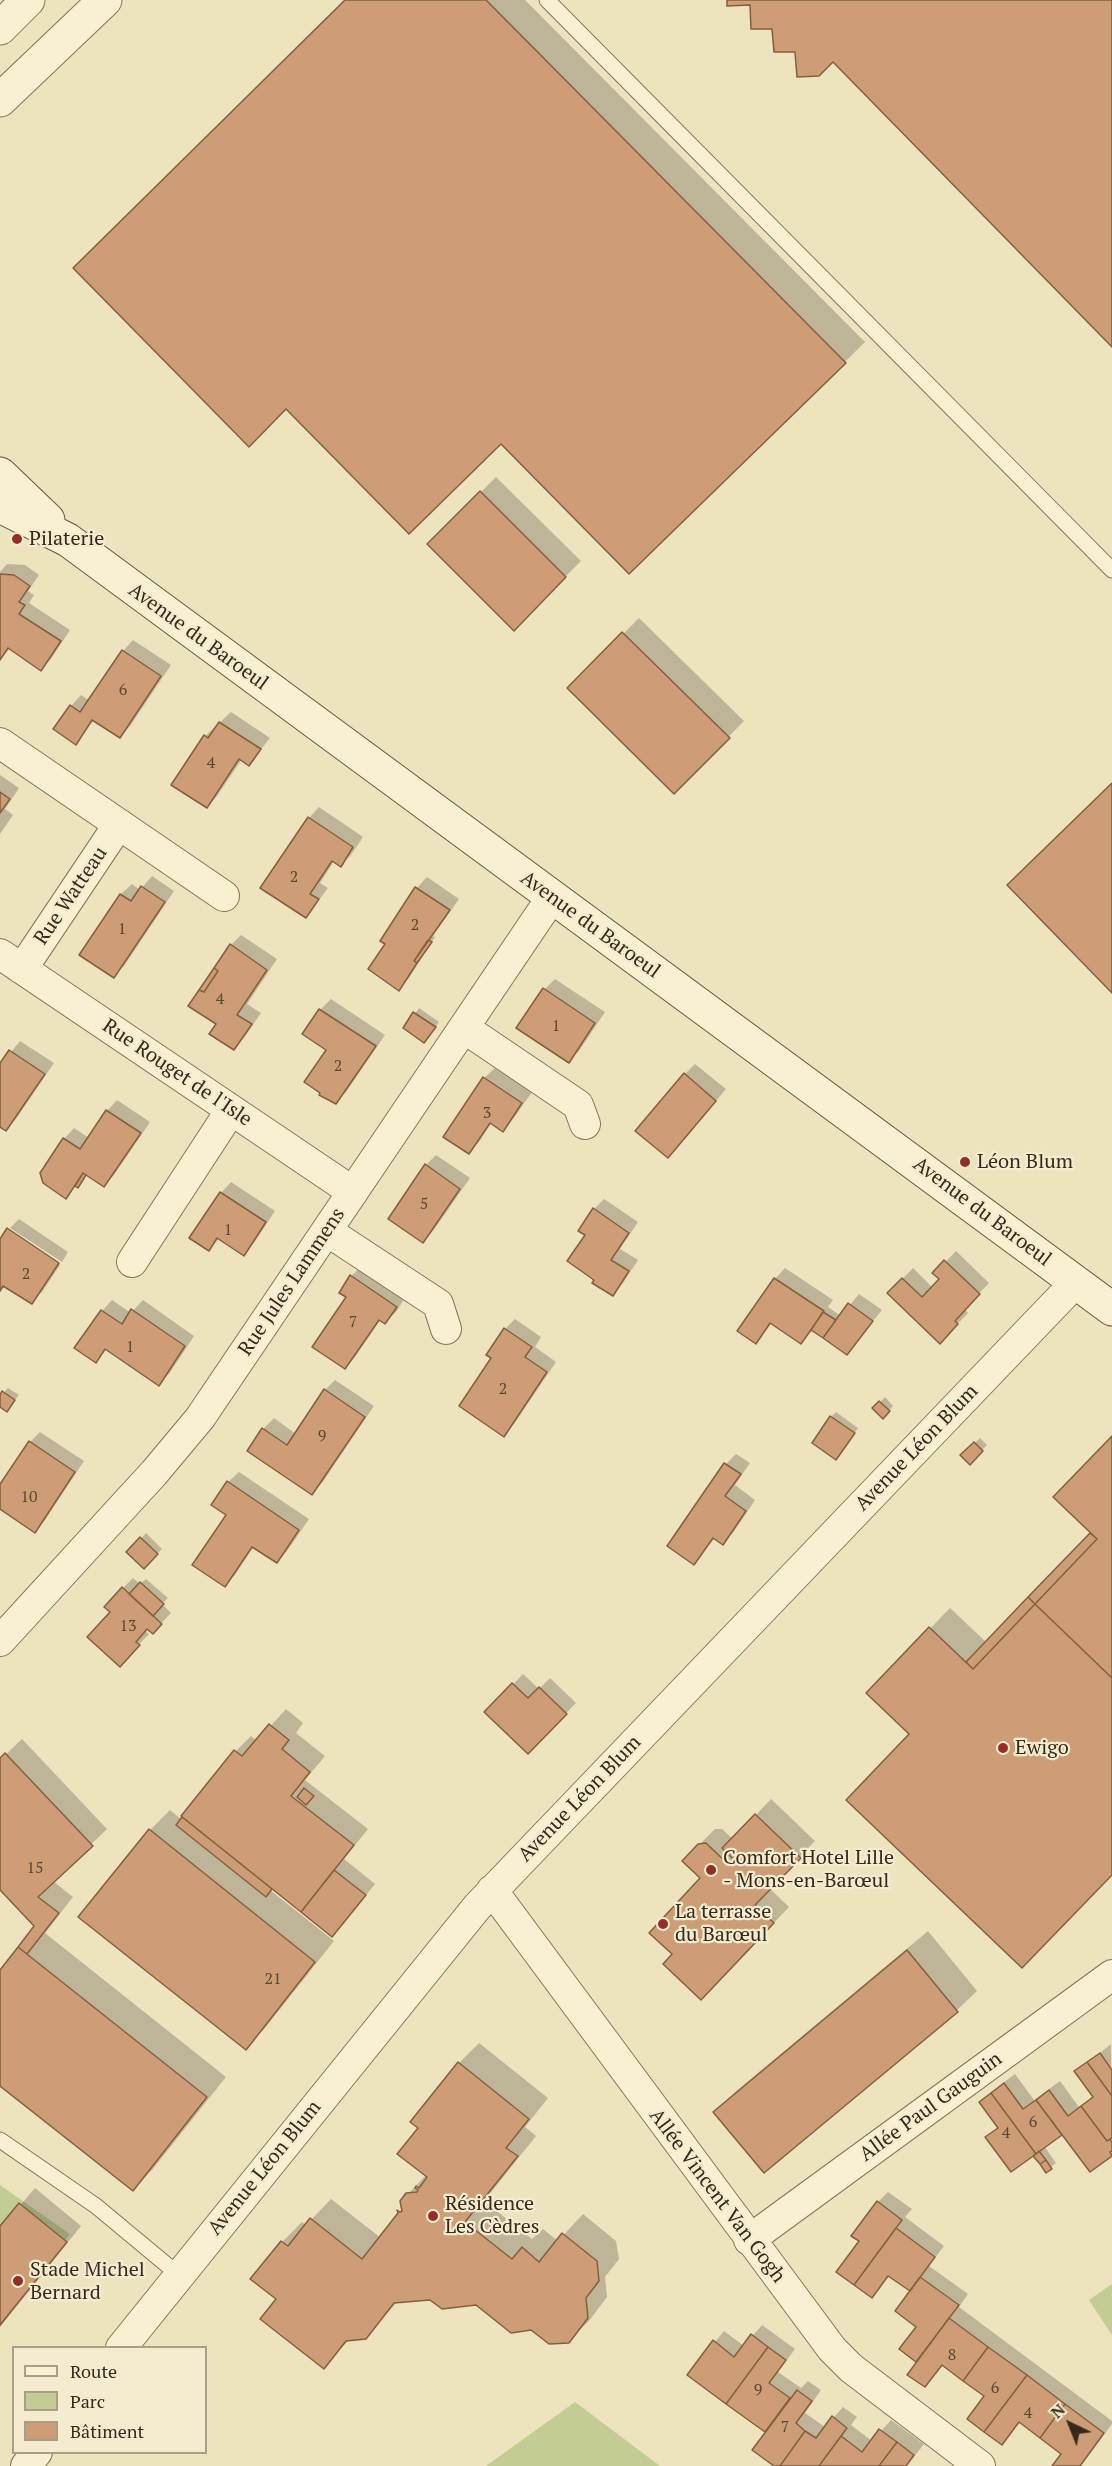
<!DOCTYPE html>
<html>
<head>
<meta charset="utf-8">
<style>
  body { margin:0 }
  #map { position:relative; width:1112px; height:2466px; overflow:hidden; background:#eee3bf; font-family:"PT Serif",serif }
  canvas { display:block }
  .legend { position:absolute; left:12px; top:2346px; width:195px; height:108px; box-sizing:border-box; background:#f5eccf; border:2px solid #a99e87; margin:0; padding:8px 10px; list-style:none; font-size:18px; color:#362a1c }
  .legend li { display:flex; align-items:center; gap:12px; height:30px }
  .legend b { width:30px; border:2px solid #a99e87 }
  .north { position:absolute; left:1040px; top:2394px; width:60px; height:60px; -webkit-text-stroke:4px #f5eccf; paint-order:stroke; rotate:317deg; font-size:16px; font-weight:700; line-height:24px; text-align:center; color:#362a1c }
  .north::after { content:''; display:block; margin:auto; width:21px; height:27px; background:#362a1c; clip-path:polygon(50% 0,100% 100%,50% 72%,0 100%) }
</style>
</head>
<body>
<div id="map">
<canvas width="1112" height="2466"></canvas>
<ul class="legend">
<li><b style="height:8px;background:#f9f0d2"></b>Route</li>
<li><b style="height:16px;background:#c2cc93"></b>Parc</li>
<li><b style="height:16px;background:#cd9e75"></b>Bâtiment</li>
</ul>
<div class="north">N</div>
</div>
<script>
const c = document.querySelector('canvas').getContext('2d');
c.lineJoin = 'round';
function paint(path, color) { c.fillStyle = color; c.fill(path, 'evenodd'); }
const poly = rows => new Path2D(rows.map(r => 'M' + r).join(''));
function strokePath(path, color, width, dash) { c.strokeStyle = color; c.lineWidth = width; c.lineCap = dash ? 'butt' : 'round'; c.setLineDash(dash || []); c.stroke(path); }
function label(font, color, halo, rows, align = 'center') {
  c.font = font + ' "PT Serif",serif'; c.lineWidth = 4.5; c.setLineDash([]); c.textBaseline = 'middle'; c.strokeStyle = halo; c.fillStyle = color; for (const [text, x, y, turn = 0] of rows) {
    c.save(); c.translate(x, y); c.rotate((+turn || 0) * Math.PI / 180); c.textAlign = isNaN(turn) ? turn : align; if (halo) c.strokeText(text, 0, 0); c.fillText(text, 0, 0); c.restore();
  }
}
paint(poly([
  [0,2185,70,2234,0,2327],
  [1112,2284,1112,2335,1089,2300],
  [575,2402,660,2466,486,2466]
]), '#c2cc93');
paint(poly([
  [347,0,525,0,865,342,845,362,501,442],
  [496,477,581,561,514,628,429,544],
  [7,564,25,565,39,575,28,591,34,595,29,603,70,630,51,659,41,669,10,648,0,660,0,572],
  [639,618,744,721,674,792,569,688],
  [133,640,171,665,130,726,120,736,95,719,76,743,55,729,71,706,81,695,90,701,123,651],
  [231,712,270,738,249,764,242,759,217,796,207,807,173,784,205,736],
  [0,775,19,788,5,809,13,815,0,834],
  [319,807,363,837,351,855,341,865,334,861,320,883,328,888,306,917,262,887,309,818],
  [152,876,174,891,124,966,113,976,81,955,121,894,132,884,140,890],
  [427,877,459,899,433,936,435,937,409,978,399,989,387,944,382,940,417,888],
  [241,935,277,959,247,1004,261,1013,244,1038,234,1048,218,1024,231,945],
  [555,979,605,1012,579,1051,568,1061,518,1028,545,989],
  [331,999,385,1035,346,1092,336,1102,328,1050,304,1034,320,1010],
  [419,1008,439,1022,429,1036,405,1028],
  [20,1041,54,1063,16,1119,6,1129,0,1125,0,1066],
  [695,1064,726,1089,678,1146,685,1074],
  [495,1068,532,1092,513,1119,503,1130,492,1122,479,1142,469,1152,445,1136,484,1078],
  [117,1100,150,1122,114,1175,104,1185,87,1174,66,1197,64,1139,74,1128,89,1138,107,1111],
  [436,1155,470,1178,433,1231,423,1241,426,1165],
  [231,1182,275,1211,254,1243,244,1254,220,1238,209,1249,191,1237,221,1193],
  [604,1199,638,1222,620,1249,638,1260,623,1283,613,1294,587,1235,594,1209],
  [19,1219,68,1252,62,1262,10,1228],
  [8,1231,60,1265,42,1292,31,1302,5,1286,0,1292,0,1242],
  [956,1251,989,1283,964,1309,968,1313,940,1342,889,1293,913,1268,933,1288,941,1279,935,1273],
  [362,1266,406,1296,396,1312,385,1322,381,1319,355,1357,345,1367,348,1297,351,1276],
  [785,1268,833,1300,828,1307,841,1316,859,1294,882,1310,847,1353,813,1330,801,1342,772,1323,756,1343,775,1279],
  [112,1300,131,1313,143,1300,194,1336,169,1374,158,1384,107,1349,96,1361,76,1348,102,1311],
  [515,1319,541,1337,535,1347,556,1362,514,1424,504,1435,493,1358,505,1329],
  [335,1380,374,1406,322,1483,312,1493,249,1451,263,1429,274,1418,296,1434,325,1390],
  [8,1388,19,1395,11,1405,0,1405,0,1397],
  [885,1397,893,1406,883,1417,874,1408],
  [836,1412,858,1428,840,1453,831,1417],
  [40,1432,84,1461,45,1520,35,1531,0,1508,0,1487,30,1442],
  [980,1438,987,1445,970,1463,962,1455],
  [1112,1439,1112,1873,911,1734,868,1693,950,1608,986,1642,1092,1532],
  [736,1454,750,1463,735,1485,755,1500,733,1533,722,1543,715,1538,694,1563,669,1545,726,1464],
  [239,1472,309,1519,287,1551,277,1561,254,1546,235,1575,225,1585,228,1482],
  [146,1533,162,1549,144,1567,128,1552],
  [133,1578,140,1584,146,1579,168,1598,162,1604,171,1613,153,1632,148,1628,145,1631,149,1634,130,1654,123,1588],
  [523,1674,539,1689,550,1678,576,1703,528,1752,486,1712],
  [286,1709,303,1723,296,1733,325,1756,305,1780,368,1829,344,1859,375,1884,342,1925,272,1887,270,1890,334,1941,265,2028,246,2048,150,1830,170,1810,182,1820,236,1751,251,1736,257,1741],
  [22,1739,107,1829,53,1881,73,1897,45,1933,226,2077,152,2170,133,2189,0,2084,0,1973,36,1926,0,1888,0,1760],
  [771,1799,815,1841,769,1888,789,1907,717,1983,674,1954,702,1878,699,1845,715,1829,722,1829,733,1839],
  [928,1931,977,1991,957,2010,715,2112,735,2092],
  [479,2043,548,2098,525,2127,536,2136,484,2201,532,2239,543,2229,558,2241,583,2214,616,2241,619,2259,605,2277,607,2297,589,2321,568,2341,532,2329,477,2303,430,2299,398,2301,366,2337,350,2339,323,2367,278,2299,253,2279,282,2242,302,2222,306,2225,331,2199,381,2238,403,2211,408,2194,426,2175,420,2128,459,2063],
  [1111,2044,1112,2154,1090,2170,1062,2133,1044,2146,1056,2163,1046,2171,1034,2154,987,2138,999,2126,981,2102,991,2092,1015,2074,1034,2100,1060,2081,1079,2107,1094,2096,1076,2072],
  [35,2188,81,2226,0,2327,0,2229],
  [888,2192,912,2209,905,2217,944,2246,929,2266,968,2294,959,2307,1112,2421,1112,2424,1081,2466,1054,2466,1063,2454,1020,2422,1002,2443,986,2396,943,2365,925,2385,919,2362,901,2349,918,2327,912,2291,890,2275,872,2296,861,2241,878,2202],
  [762,2325,795,2349,778,2372,801,2388,808,2381,821,2390,805,2413,825,2427,843,2407,857,2417,851,2425,872,2441,891,2420,924,2444,907,2466,776,2466,767,2432,689,2374,724,2331,744,2346]
]), '#0003');
const building = poly([
  [345,0,486,0,846,363,629,574,501,444,409,534,286,409,249,447,73,268,345,0],
  [727,0,1112,0,1112,347,833,62,819,76,797,77,795,52,774,52,772,29,751,29,750,5,727,6,727,0],
  [480,491,566,577,514,631,427,544,480,491],
  [0,574,14,575,30,586,19,602,25,605,19,614,61,641,41,671,8,648,0,660,0,574],
  [622,632,730,738,674,794,567,688,622,632],
  [122,650,161,676,120,738,92,720,76,745,53,729,70,705,80,712,122,650],
  [219,722,261,749,249,766,239,759,207,808,171,785,204,735,208,738,219,722],
  [1112,783,1112,993,1007,885,1112,783],
  [0,792,10,799,0,813,0,792],
  [308,817,353,847,341,867,332,861,310,894,319,899,306,918,260,888,308,817],
  [141,886,165,902,114,978,79,955,120,894,131,901,141,886],
  [415,887,450,910,414,961,417,963,399,991,368,969,385,944,380,941,415,887],
  [428,940,432,942,417,963,414,961,428,940],
  [230,944,267,970,237,1015,252,1024,234,1050,209,1034,216,1024,188,1006,199,990,204,992,218,971,214,968,230,944],
  [214,968,218,971,204,992,199,990,214,968],
  [543,988,595,1023,569,1063,516,1028,543,988],
  [319,1009,376,1046,336,1104,319,1095,320,1093,304,1082,326,1050,302,1034,319,1009],
  [413,1012,436,1027,424,1043,403,1028,413,1012],
  [9,1050,45,1074,6,1131,0,1127,0,1063,9,1050],
  [684,1073,716,1101,668,1158,635,1131,684,1073],
  [483,1077,522,1103,503,1132,490,1123,469,1154,443,1137,483,1077],
  [106,1110,141,1133,104,1187,83,1173,66,1199,43,1183,40,1173,63,1138,80,1149,106,1110],
  [425,1164,460,1189,423,1243,388,1219,425,1164],
  [83,1173,86,1175,78,1188,75,1186,83,1173],
  [220,1192,266,1222,244,1256,217,1238,209,1251,189,1238,220,1192],
  [593,1208,629,1233,611,1260,629,1271,613,1296,592,1283,594,1280,567,1261,585,1235,578,1231,593,1208],
  [7,1228,59,1263,32,1304,3,1286,0,1291,0,1239,7,1228],
  [944,1260,980,1294,955,1321,958,1324,940,1344,887,1293,902,1278,922,1297,939,1279,932,1273,944,1260],
  [350,1275,397,1307,385,1324,379,1320,345,1369,312,1347,346,1297,339,1293,350,1275],
  [774,1278,824,1311,801,1344,770,1323,756,1344,737,1331,774,1278],
  [848,1303,873,1321,847,1355,823,1338,848,1303],
  [131,1309,185,1346,159,1386,105,1349,96,1363,74,1348,101,1310,122,1324,131,1309],
  [823,1312,836,1320,823,1338,811,1330,823,1312],
  [504,1328,532,1347,525,1357,547,1372,504,1437,459,1406,491,1358,486,1355,504,1328],
  [324,1389,365,1417,312,1495,247,1451,262,1428,287,1445,324,1389],
  [2,1391,15,1400,7,1412,0,1407,0,1395,2,1391],
  [879,1401,890,1411,883,1419,872,1408,879,1401],
  [830,1416,855,1433,836,1460,812,1443,830,1416],
  [1112,1436,1112,1678,1035,1604,1097,1539,1053,1497,1112,1436],
  [29,1441,75,1472,35,1533,0,1509,0,1484,29,1441],
  [974,1442,983,1451,970,1465,960,1455,974,1442],
  [724,1463,741,1474,725,1496,746,1511,723,1545,713,1538,694,1565,667,1546,724,1463],
  [227,1481,299,1530,277,1563,252,1547,225,1587,192,1565,226,1515,211,1505,227,1481],
  [1090,1533,1097,1539,1035,1604,1028,1597,1090,1533],
  [140,1537,158,1554,144,1569,126,1552,140,1537],
  [140,1582,164,1604,153,1616,129,1594,140,1582],
  [122,1587,162,1624,153,1634,147,1629,136,1642,140,1645,120,1667,87,1637,110,1612,104,1607,122,1587],
  [1028,1597,1035,1604,973,1669,966,1662,1028,1597],
  [1035,1604,1112,1678,1112,1875,1022,1968,846,1800,909,1734,866,1693,929,1627,973,1669,1035,1604],
  [512,1683,528,1698,539,1687,567,1714,528,1754,484,1712,512,1683],
  [269,1724,289,1740,282,1749,310,1772,291,1796,354,1845,301,1912,181,1816,234,1750,242,1756,269,1724],
  [5,1753,93,1846,38,1897,59,1913,27,1954,18,1947,34,1926,0,1890,0,1758,5,1753],
  [304,1788,314,1796,306,1805,297,1797,304,1788],
  [755,1814,801,1858,755,1905,774,1923,701,2000,663,1964,672,1954,649,1933,700,1878,682,1861,698,1844,706,1843,730,1866,735,1861,722,1848,755,1814],
  [182,1817,272,1889,266,1897,176,1825,182,1817],
  [149,1829,315,1962,246,2050,78,1917,149,1829],
  [334,1870,366,1895,332,1937,301,1912,334,1870],
  [18,1947,207,2097,133,2191,0,2086,0,1970,18,1947],
  [907,1950,958,2012,764,2173,713,2112,907,1950],
  [1100,2053,1112,2070,1112,2096,1087,2062,1100,2053],
  [458,2062,529,2119,506,2148,518,2156,465,2222,512,2259,522,2247,539,2262,562,2233,597,2261,599,2281,586,2298,588,2318,569,2343,549,2344,531,2330,511,2333,476,2305,442,2309,430,2300,394,2303,366,2339,346,2341,324,2369,260,2319,276,2299,250,2279,281,2241,288,2246,310,2218,362,2259,398,2213,397,2210,400,2212,402,2211,400,2201,406,2193,417,2192,418,2190,415,2188,416,2186,419,2188,427,2177,397,2154,418,2128,410,2122,458,2062],
  [1087,2062,1112,2096,1112,2138,1107,2141,1081,2106,1093,2097,1074,2071,1087,2062],
  [1004,2083,1023,2109,1036,2100,1062,2135,1036,2154,991,2093,1004,2083],
  [1049,2090,1068,2116,1081,2106,1107,2141,1110,2139,1112,2143,1112,2151,1110,2152,1112,2156,1090,2172,1036,2100,1049,2090],
  [991,2093,1036,2154,1011,2172,985,2137,998,2128,979,2102,991,2093],
  [1039,2151,1046,2160,1040,2164,1033,2156,1039,2151],
  [1046,2160,1052,2169,1046,2173,1040,2164,1046,2160],
  [877,2201,902,2220,854,2285,836,2272,859,2241,851,2236,877,2201],
  [19,2203,67,2242,0,2325,0,2226,19,2203],
  [896,2228,935,2257,910,2291,888,2276,872,2298,854,2285,896,2228],
  [920,2277,959,2305,916,2362,899,2349,916,2327,895,2311,920,2277],
  [949,2318,988,2347,963,2381,942,2365,925,2387,907,2375,949,2318],
  [751,2334,768,2347,726,2404,687,2375,713,2340,734,2357,751,2334],
  [768,2347,786,2360,769,2383,790,2398,765,2432,726,2404,768,2347],
  [988,2347,1027,2375,984,2432,967,2419,984,2396,963,2381,988,2347],
  [1027,2375,1065,2404,1040,2438,1019,2422,1002,2445,984,2432,1027,2375],
  [797,2390,812,2401,796,2423,805,2431,780,2466,774,2466,752,2450,797,2390],
  [1065,2404,1104,2433,1080,2466,1052,2466,1061,2454,1040,2438,1065,2404],
  [832,2416,847,2428,819,2466,780,2466,805,2431,816,2438,832,2416],
  [879,2429,897,2442,879,2466,819,2466,841,2436,862,2452,879,2429],
  [897,2442,914,2455,906,2466,879,2466,897,2442]
]);
paint(building, '#cd9e75');
strokePath(building, '#865e3d', 1.5);
const service = poly([
  [547,0,1112,570],
  [0,2140,96,2206,179,2275]
]);
const minor = poly([
  [0,743,224,896],
  [0,954,353,1192],
  [22,969,119,824],
  [464,1028,578,1105,585,1124],
  [327,1231,438,1304,446,1329],
  [132,1262,231,1110],
  [0,1641,154,1473,200,1418,552,897],
  [492,1890,832,2349,851,2368,980,2466],
  [749,2240,1112,1975],
  [121,2348,477,1907,1076,1282],
  [26,2466,37,2452]
]);
const tertiary = poly([
  [0,28,28,0],
  [0,100,105,0]
]);
const secondary = poly([
  [0,474,48,520],
  [0,506,68,540,1112,1309]
]);
strokePath(service, '#877357', 17);
strokePath(minor, '#877357', 32);
strokePath(tertiary, '#877357', 35);
strokePath(secondary, '#68543b', 35);
strokePath(service, '#f9f0d2', 15);
strokePath(minor, '#f9f0d2', 30);
strokePath(tertiary, '#f9f0d2', 33);
strokePath(secondary, '#f9f0d2', 33);
for (const [x, y, r, color] of [
  [17,539,6,"#962d27"],
  [965,1162,6,"#962d27"],
  [1003,1748,6,"#962d27"],
  [711,1870,6,"#962d27"],
  [663,1924,6,"#962d27"],
  [433,2216,6,"#962d27"],
  [18,2281,6,"#962d27"]
]) { const dot = new Path2D(); dot.arc(x, y, r, 0, 2 * Math.PI); c.fillStyle = color; c.fill(dot); strokePath(dot, '#f5eccf', 2); }
label('16px', '#5c4732', null, [
  ["6",123,690],
  ["4",211,763],
  ["2",294,877],
  ["2",415,925],
  ["1",122,929],
  ["4",220,999],
  ["1",556,1026],
  ["2",338,1066],
  ["3",487,1113],
  ["5",424,1204],
  ["1",228,1230],
  ["2",26,1274],
  ["7",353,1322],
  ["1",130,1347],
  ["2",503,1389],
  ["9",322,1436],
  ["10",29,1497],
  ["13",128,1626],
  ["15",35,1868],
  ["21",273,1979],
  ["6",1033,2122],
  ["4",1006,2133],
  ["8",952,2355],
  ["6",995,2388],
  ["9",758,2390],
  ["4",1028,2413],
  ["7",785,2427]
]);
label('20px', '#362a1c', '#f5eccf', [
  ["Pilaterie",29,539],
  ["Léon Blum",977,1162],
  ["Ewigo",1015,1748],
  ["Comfort Hotel Lille",723,1858],
  ["- Mons-en-Barœul",723,1881],
  ["La terrasse",675,1912],
  ["du Barœul",675,1935],
  ["Résidence",445,2204],
  ["Les Cèdres",445,2227],
  ["Stade Michel",30,2270],
  ["Bernard",30,2293]
], 'left');
label('20px', '#362a1c', '#f5eccf', [
  ["Avenue du Baroeul",198,637,36],
  ["Rue Watteau",71,896,-56],
  ["Avenue du Baroeul",590,925,36],
  ["Rue Rouget de l'Isle",177,1073,34],
  ["Avenue du Baroeul",982,1212,37],
  ["Rue Jules Lammens",292,1282,-56],
  ["Avenue Léon Blum",917,1448,-46],
  ["Avenue Léon Blum",580,1799,-46],
  ["Allée Paul Gauguin",931,2107,-36],
  ["Avenue Léon Blum",265,2168,-51],
  ["Allée Vincent Van Gogh",717,2196,53]
]);
</script>
</body>
</html>
